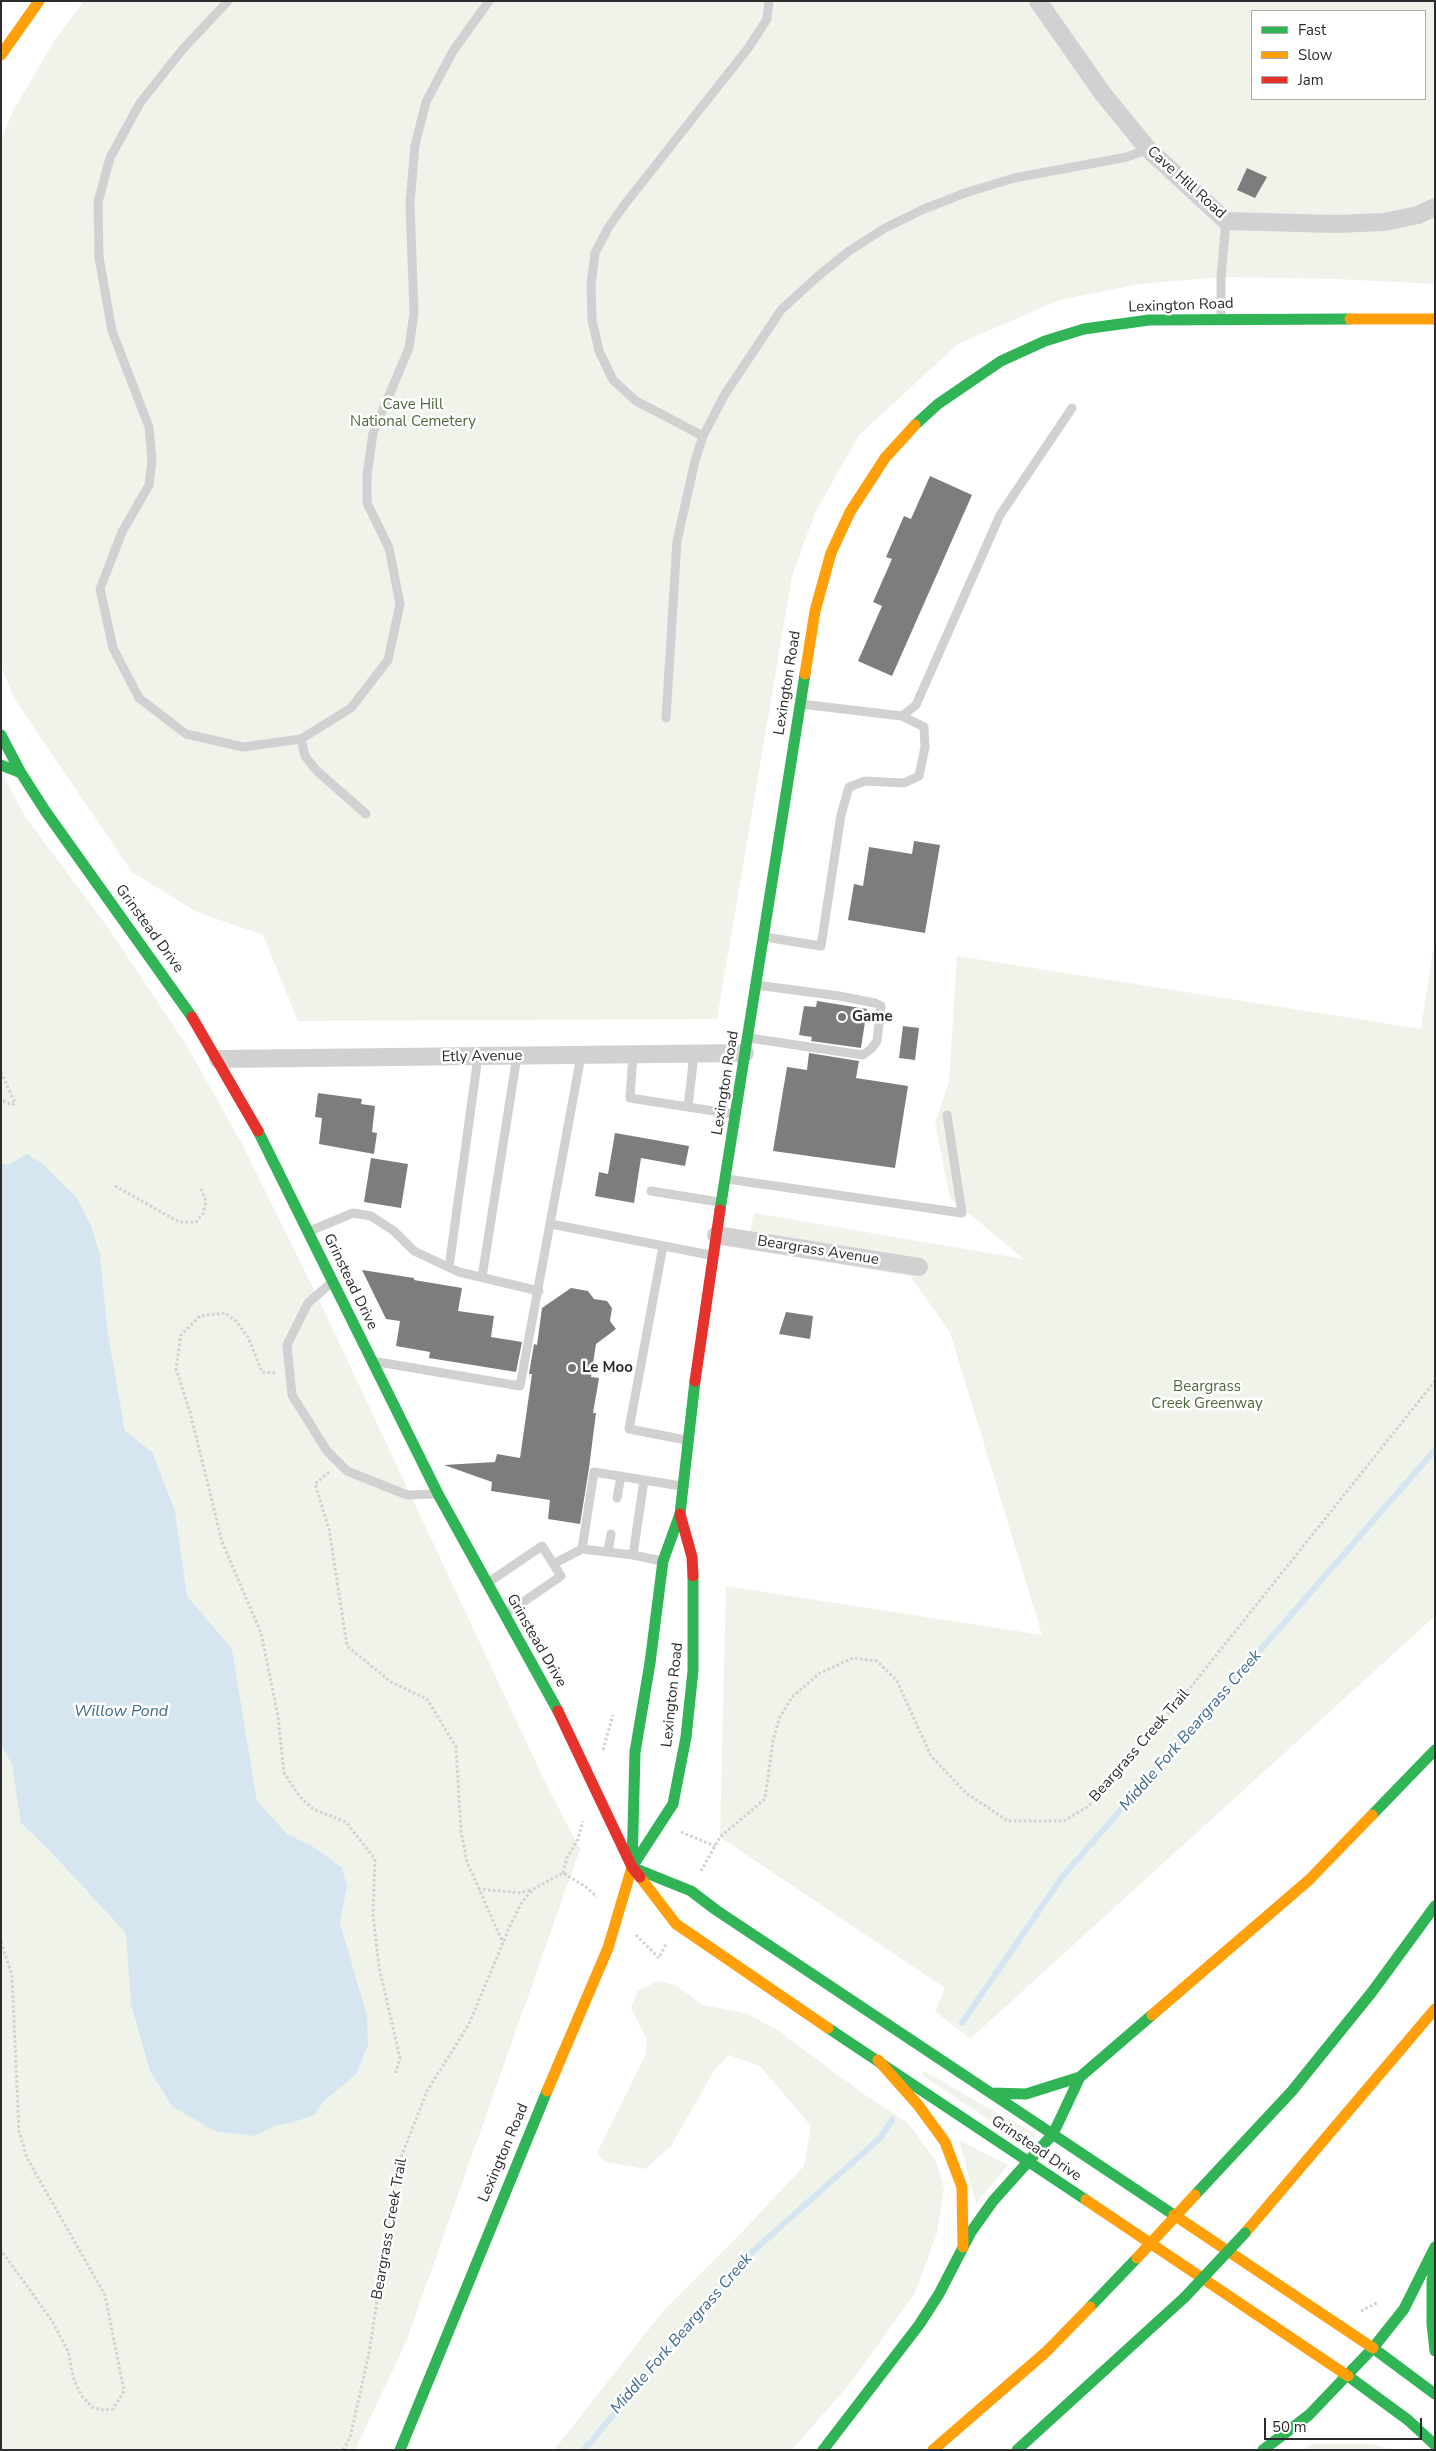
<!DOCTYPE html>
<html>
<head>
<meta charset="utf-8">
<style>
  body { margin:0 }
  #map { position:relative; width:1436px; height:2451px; overflow:hidden; background:#fff; font-family:"Nunito Sans",sans-serif }
  canvas { display:block }
  .frame { position:absolute; inset:0; border:2px solid #2c2c2c; pointer-events:none }
  .legend { position:absolute; left:1251px; top:10px; width:175px; height:90px; box-sizing:border-box; background:#fff; border:1px solid #ababab; margin:0; padding:6px 9px; list-style:none; font-size:15px; color:#2c2c2c }
  .legend li { display:flex; align-items:center; gap:10px; height:25px }
  .legend b { width:25px; border:1px solid #ababab }
  .scale { position:absolute; left:1264px; top:2418px; width:158px; height:22px; box-sizing:border-box; border:2px solid #2c2c2c; border-top:0; padding-left:6px; font-size:15px; line-height:18px; white-space:nowrap; color:#2c2c2c; -webkit-text-stroke:4px #fff; paint-order:stroke }
</style>
</head>
<body>
<div id="map">
<canvas width="1436" height="2451"></canvas>
<div class="frame"></div>
<ul class="legend">
<li><b style="height:6px;background:#30b455"></b>Fast</li>
<li><b style="height:6px;background:#ff9f0a"></b>Slow</li>
<li><b style="height:6px;background:#e5322d"></b>Jam</li>
</ul>
<div class="scale">50 m</div>
</div>
<script>
const c = document.querySelector('canvas').getContext('2d');
c.lineJoin = 'round';
function paint(path, color) { c.fillStyle = color; c.fill(path, 'evenodd'); }
const poly = rows => new Path2D(rows.map(r => 'M' + r).join(''));
function strokePath(path, color, width, dash) { c.strokeStyle = color; c.lineWidth = width; c.lineCap = dash ? 'butt' : 'round'; c.setLineDash(dash || []); c.stroke(path); }
function label(font, color, halo, rows, align = 'center') {
  c.font = font + ' "Nunito Sans",sans-serif'; c.lineWidth = 5; c.setLineDash([]); c.textBaseline = 'middle'; c.strokeStyle = halo; c.fillStyle = color; for (const [text, x, y, turn = 0] of rows) {
    c.save(); c.translate(x, y); c.rotate((+turn || 0) * Math.PI / 180); c.textAlign = isNaN(turn) ? turn : align; if (halo) c.strokeText(text, 0, 0); c.fillText(text, 0, 0); c.restore();
  }
}
paint(poly([
  [84,1,1435,1,1435,284,1337,279,1221,277,1141,284,1059,300,958,344,859,435,815,513,792,576,717,1019,298,1021,263,935,197,912,132,872,14,698,1,666,1,140,13,111,54,41],
  [1252,11,1425,11,1425,99,1252,99],
  [1,771,26,818,109,929,187,1046,242,1144,321,1304,546,1784,580,1849,406,2342,355,2450,1,2450],
  [1435,937,1435,1616,970,2039,935,2011,945,1988,720,1837,726,1586,1042,1635,950,1332,910,1276,746,1249,754,1213,1024,1259,950,1198,935,1123,949,1082,957,956,1421,1029],
  [658,1981,675,1985,703,2005,748,2014,779,2031,865,2095,908,2123,936,2161,944,2189,937,2233,915,2293,851,2382,792,2450,554,2450,664,2310,743,2231,804,2166,811,2126,760,2066,729,2055,715,2069,671,2146,645,2169,606,2162,597,2153,645,2056,647,2040,631,2008,638,1991],
  [924,2071,985,2106,1036,2134,1028,2146,922,2075],
  [959,2140,1008,2165,976,2204],
  [1312,2444,1371,2444,1397,2450,1303,2450]
]), '#eff3ea');
paint(poly([
  [27,1154,43,1164,77,1198,91,1226,100,1255,108,1335,125,1431,152,1452,175,1511,187,1596,232,1649,257,1801,287,1834,315,1848,342,1868,347,1886,340,1923,367,2016,368,2045,356,2074,323,2102,314,2115,294,2122,274,2126,254,2136,215,2131,173,2107,150,2071,131,2004,126,1933,49,1850,21,1823,12,1764,1,1745,1,1163,8,1165]
]), '#d6e6f0');
strokePath(poly([
  [962,2023,1062,1877,1435,1450],
  [584,2450,741,2262,881,2137,892,2120]
]), '#d6e6f0', 6);
paint(poly([
  [1247,168,1267,177,1255,198,1237,190],
  [930,476,972,495,892,676,858,661,882,606,873,602,892,559,886,557,904,516,911,519],
  [914,841,940,845,925,933,848,920,854,884,863,886,869,847,912,854],
  [817,1001,867,1009,861,1048,811,1041,812,1037,799,1035,804,1006,816,1007],
  [903,1026,919,1028,915,1060,899,1058],
  [809,1053,859,1061,856,1078,908,1086,895,1168,773,1151,787,1067,807,1070],
  [318,1093,362,1099,361,1104,375,1106,372,1132,377,1133,374,1154,319,1144,322,1118,315,1117],
  [615,1133,689,1146,685,1166,641,1158,634,1203,595,1196,599,1172,608,1174],
  [371,1158,408,1164,401,1208,364,1202],
  [362,1270,414,1278,414,1280,462,1288,458,1311,494,1316,491,1337,522,1342,516,1372,429,1358,430,1352,396,1346,400,1321,386,1319],
  [571,1288,588,1291,594,1299,607,1301,612,1308,610,1321,616,1329,596,1344,591,1377,599,1378,593,1413,596,1413,589,1468,580,1524,548,1519,550,1500,491,1491,492,1482,444,1465,495,1462,497,1454,520,1458,532,1374,529,1374,534,1344,537,1345,542,1308],
  [786,1312,813,1316,810,1339,779,1334]
]), '#7d7d7d');
strokePath(poly([
  [1,1072,15,1103,12,1105,1,1100],
  [115,1186,179,1222,196,1222,203,1214,206,1201,201,1189],
  [275,1373,262,1372,248,1337,236,1321,225,1313,200,1316,181,1335,176,1369,190,1412,222,1542,261,1633,278,1716,284,1773,300,1797,313,1809,346,1822,375,1859,373,1915,379,1967,400,2058,395,2075],
  [329,1472,315,1484,329,1529,347,1646,391,1682,427,1699,456,1747,461,1832,467,1862,503,1943],
  [603,1750,613,1715],
  [681,1832,715,1846],
  [701,1871,720,1837,765,1799,773,1741,779,1719,792,1697,820,1673,853,1658,877,1661,897,1681,931,1756,966,1793,1008,1821,1064,1821,1087,1807,1107,1788,1194,1683,1435,1381],
  [563,1873,567,1858,578,1839,583,1821],
  [478,1889,521,1893,532,1889],
  [636,1935,659,1958,666,1944],
  [1,1942,12,1976,19,2131,27,2158,105,2295,124,2391,113,2409,103,2410,92,2407,81,2395,74,2380,68,2351,52,2321,1,2250],
  [1361,2311,1377,2303],
  [343,2450,350,2438,369,2353,398,2165,427,2091,469,2024,510,1926,522,1902,533,1889,563,1873,586,1887,597,1897]
]), '#d1d1d1', 3, [2.5, 2.5]);
strokePath(poly([
  [228,1,182,50,140,103,110,158,98,202,99,257,112,331,149,427,152,460,149,485,122,532,100,589,113,648,139,698,186,734,243,747,301,739,351,708,388,660,400,604,389,548,367,503,367,475,373,433,409,348,414,313,410,203,415,145,426,102,453,51,489,1],
  [1221,318,1221,277,1226,221],
  [703,436,636,401,613,380,599,351,592,320,591,285,595,253,608,228,625,204,749,47,767,19,769,1],
  [801,704,902,716,916,705,1000,515,1072,408],
  [666,718,677,541,695,461,703,436,725,394,781,310,817,277,849,251,885,228,924,209,965,193,1014,178,1127,157,1148,149],
  [301,739,305,756,316,770,366,814],
  [765,937,821,946,841,815,849,787,865,781,904,783,919,776,925,747,924,727,902,716],
  [749,1038,863,1055,871,1049,877,1041,881,1006,875,1003,839,996,756,985],
  [633,1055,630,1098,733,1114],
  [688,1107,694,1054],
  [727,1179,962,1213,947,1115],
  [651,1191,719,1202],
  [551,1224,710,1255],
  [310,1231,353,1213,371,1216,394,1231,414,1251,459,1272,539,1291],
  [663,1246,629,1429,686,1440],
  [449,1267,478,1057],
  [482,1277,517,1056],
  [331,1283,308,1303,287,1345,292,1395,327,1451,347,1471,407,1495,435,1494],
  [378,1362,520,1386,581,1056],
  [617,1498,621,1476],
  [608,1552,611,1534],
  [633,1555,582,1549,594,1472,644,1480],
  [662,1561,633,1555,644,1480,681,1486],
  [553,1564,582,1549],
  [489,1582,542,1546,561,1576,507,1613]
]), '#d1d1d1', 9);
strokePath(poly([
  [1038,1,1103,94,1148,149,1226,221,1335,224,1384,222,1418,215,1435,207],
  [218,1059,745,1053],
  [716,1235,919,1267]
]), '#d1d1d1', 18);
strokePath(poly([
  [915,425,938,404,1001,361,1045,341,1084,329,1149,320,1350,319],
  [1,735,21,773],
  [1,765,21,773,46,812,192,1017],
  [258,1131,438,1494,558,1711],
  [720,1210,805,674],
  [1372,1815,1435,1750],
  [632,1867,635,1752,650,1663,663,1561,680,1514,695,1381],
  [632,1867,673,1804,686,1737,693,1671,693,1576],
  [634,1868,691,1891,716,1910,1174,2215],
  [828,2028,1086,2200],
  [992,2093,1026,2094,1080,2077],
  [1195,2195,1292,2091,1372,1992,1435,1906],
  [1435,2261,1432,2281,1432,2324,1435,2351],
  [1090,2307,1137,2258],
  [1373,2348,1435,2394],
  [1348,2376,1408,2420,1435,2445],
  [400,2450,547,2091],
  [823,2450,919,2325,939,2294,971,2232,993,2201,1053,2134,1080,2077,1152,2015],
  [1017,2450,1185,2297],
  [1263,2450,1309,2415,1373,2348,1404,2309,1435,2247]
]), '#30b455', 11);
strokePath(poly([
  [1,55,39,1],
  [1350,319,1435,319],
  [805,674,815,611,831,553,850,512,885,458,915,425],
  [640,1877,676,1924,828,2028],
  [1152,2015,1309,1880,1372,1815],
  [878,2060,918,2105,945,2142,962,2187,963,2247],
  [547,2091,608,1948,632,1867],
  [1086,2200,1348,2376],
  [1174,2215,1373,2348],
  [1245,2233,1435,2009],
  [933,2450,1046,2352,1090,2307]
]), '#ff9f0a', 11);
strokePath(poly([
  [192,1017,258,1131],
  [695,1381,720,1210],
  [680,1514,692,1557,693,1576],
  [558,1711,632,1867,640,1877]
]), '#e5322d', 11);
strokePath(poly([
  [1185,2297,1245,2233]
]), '#30b455', 11);
strokePath(poly([
  [1137,2258,1195,2195]
]), '#ff9f0a', 11);
for (const [x, y, r, color] of [
  [842,1017,5,"#767676"],
  [572,1368,5,"#767676"]
]) { const dot = new Path2D(); dot.arc(x, y, r, 0, 2 * Math.PI); c.fillStyle = color; c.fill(dot); strokePath(dot, '#fff', 2); }
label('15px', '#2c2c2c', '#fff', [
  ["Cave Hill Road",1186,183,42],
  ["Lexington Road",1181,306,-2],
  ["Lexington Road",788,683,-81],
  ["Grinstead Drive",149,929,54],
  ["Etly Avenue",482,1057,-1],
  ["Lexington Road",726,1083,-81],
  ["Beargrass Avenue",818,1251,9],
  ["Grinstead Drive",350,1282,64],
  ["Grinstead Drive",536,1641,60],
  ["Lexington Road",673,1695,-84],
  ["Beargrass Creek Trail",1140,1746,-49],
  ["Grinstead Drive",1036,2149,34],
  ["Lexington Road",504,2153,-67],
  ["Beargrass Creek Trail",390,2229,-80]
]);
label('15px', '#4e673b', '#fff', [
  ["Cave Hill",413,405],
  ["National Cemetery",413,422],
  ["Beargrass",1207,1387],
  ["Creek Greenway",1207,1404]
]);
label('bold 15px', '#2c2c2c', '#fff', [
  ["Game",852,1017],
  ["Le Moo",582,1368]
], 'left');
label('italic 16px', '#3c6b8d', '#fff', [
  ["Willow Pond",121,1712],
  ["Middle Fork Beargrass Creek",1191,1731,-49],
  ["Middle Fork Beargrass Creek",682,2334,-49]
]);
</script>
</body>
</html>
